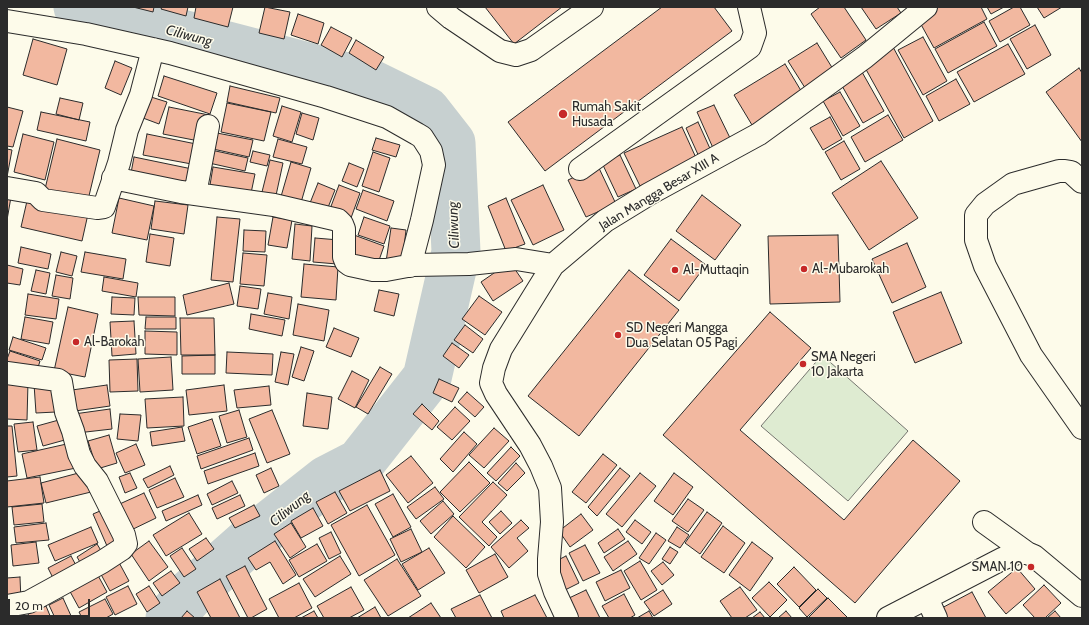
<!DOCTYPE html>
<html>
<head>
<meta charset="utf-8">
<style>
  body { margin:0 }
  #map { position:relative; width:1089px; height:625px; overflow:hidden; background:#fdfbea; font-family:Cabin,sans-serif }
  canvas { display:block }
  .frame { position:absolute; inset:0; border:8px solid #2b2b2b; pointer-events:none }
  .scale { position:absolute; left:8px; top:599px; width:82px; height:18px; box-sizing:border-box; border:2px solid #2b2b2b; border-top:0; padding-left:5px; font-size:12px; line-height:14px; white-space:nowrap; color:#2b2b2b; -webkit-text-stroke:3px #fdfbea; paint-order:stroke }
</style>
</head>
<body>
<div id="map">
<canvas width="1089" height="625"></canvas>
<div class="frame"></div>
<div class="scale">20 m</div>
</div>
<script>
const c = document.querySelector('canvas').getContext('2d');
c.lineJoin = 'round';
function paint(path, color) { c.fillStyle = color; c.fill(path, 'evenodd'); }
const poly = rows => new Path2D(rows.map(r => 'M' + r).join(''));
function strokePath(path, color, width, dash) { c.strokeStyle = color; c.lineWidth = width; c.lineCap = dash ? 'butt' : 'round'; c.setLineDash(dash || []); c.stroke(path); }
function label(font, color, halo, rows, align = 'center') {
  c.font = font + ' Cabin,sans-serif'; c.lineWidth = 3; c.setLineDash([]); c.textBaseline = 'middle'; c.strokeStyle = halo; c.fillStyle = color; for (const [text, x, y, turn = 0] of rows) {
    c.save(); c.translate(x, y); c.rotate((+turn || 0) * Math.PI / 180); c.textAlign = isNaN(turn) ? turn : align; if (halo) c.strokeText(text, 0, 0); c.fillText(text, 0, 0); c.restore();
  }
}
const green = poly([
  [822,355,908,431,848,501,761,426,822,355]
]);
paint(green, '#deebd1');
strokePath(green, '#74746e', 1);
strokePath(poly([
  [78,7,369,83,426,111,451,143,456,252,427,378,360,463,327,480,252,539,192,592,170,618]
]), '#c7d0d0', 49);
const building = poly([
  [133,7,154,7,153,12,133,7],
  [162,7,188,7,186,16,161,9,162,7],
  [196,7,233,7,228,27,194,18,196,7],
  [265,7,290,12,284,39,259,33,265,7],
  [485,7,562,7,514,44,485,7],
  [662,7,714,7,732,31,545,171,508,122,662,7],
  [820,7,844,7,866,40,841,58,811,14,820,7],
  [861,7,897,7,901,13,876,29,861,7],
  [939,7,981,7,987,19,934,48,918,19,939,7],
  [987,7,1004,7,991,14,987,7],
  [1014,7,1020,7,1030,25,1000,42,989,21,1014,7],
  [1037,7,1062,7,1044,18,1037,7],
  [298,14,324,23,318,44,291,35,298,14],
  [984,22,997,46,948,73,935,49,984,22],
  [1035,25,1051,55,1027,69,1010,39,1035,25],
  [331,27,352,38,342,57,321,45,331,27],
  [923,37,947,81,923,95,898,50,923,37],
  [33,39,67,49,57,85,23,75,33,39],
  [356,40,384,57,376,70,349,53,356,40],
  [817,43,836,74,807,91,788,61,817,43],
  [1008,44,1025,74,974,102,957,72,1008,44],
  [893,47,933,121,904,138,863,64,893,47],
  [115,61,132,68,121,95,105,88,115,61],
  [785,64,803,94,752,125,734,95,785,64],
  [1079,68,1082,73,1082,142,1046,92,1079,68],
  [862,72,884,111,863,123,841,84,862,72],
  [164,76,217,93,210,114,158,96,164,76],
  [956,79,970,104,939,121,926,96,956,79],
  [230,86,280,98,276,113,227,102,230,86],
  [840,92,860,126,843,136,823,101,840,92],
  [151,97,167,102,159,124,143,118,151,97],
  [60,98,83,103,79,120,56,114,60,98],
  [227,103,271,112,264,141,221,132,227,103],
  [714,105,731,140,713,148,697,112,714,105],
  [282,106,301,112,292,142,273,136,282,106],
  [7,107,23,111,13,147,7,146,7,107],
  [169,107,209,115,204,142,163,134,169,107],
  [41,112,90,122,86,141,37,130,41,112],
  [302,113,319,118,313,140,296,134,302,113],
  [888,115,903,140,865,162,851,137,888,115],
  [830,117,842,139,823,150,810,128,830,117],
  [698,122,712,153,700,159,686,128,698,122],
  [682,127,697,160,640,186,624,153,682,127],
  [217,133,253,140,249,157,213,149,217,133],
  [23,134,54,142,45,180,14,172,23,134],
  [147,134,201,145,197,165,143,155,147,134],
  [376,138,400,145,396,157,372,150,376,138],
  [57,139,100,150,88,200,45,189,57,139],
  [278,139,307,147,302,164,273,157,278,139],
  [844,141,860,169,841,180,825,152,844,141],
  [7,149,12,150,7,177,7,149],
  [211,150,248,158,245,171,209,163,211,150],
  [253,151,270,155,267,166,250,162,253,151],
  [373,152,390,158,379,192,362,186,373,152],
  [620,155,636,189,618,197,602,163,620,155],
  [134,157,197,170,193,186,131,173,134,157],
  [270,160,283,163,275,200,261,196,270,160],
  [881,161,918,218,869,250,832,193,881,161],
  [291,162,311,168,300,206,280,200,291,162],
  [349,163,364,169,357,187,342,181,349,163],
  [598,166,616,204,586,217,568,180,598,166],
  [213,167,255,174,250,198,209,191,213,167],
  [318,183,335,190,327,210,310,203,318,183],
  [339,185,360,193,351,218,330,209,339,185],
  [543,185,564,230,533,245,511,200,543,185],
  [363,190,394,201,387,221,356,209,363,190],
  [702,195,741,225,715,260,676,231,702,195],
  [7,196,11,197,7,220,7,196],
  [119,198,154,206,147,240,112,233,119,198],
  [506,198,525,244,506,251,488,206,506,198],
  [27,201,88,214,82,241,21,227,27,201],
  [155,201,188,205,184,234,151,229,155,201],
  [217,217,240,219,233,282,211,280,217,217],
  [273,217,292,220,287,248,268,245,273,217],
  [364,217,390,226,384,244,358,235,364,217],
  [295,224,312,226,310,261,292,259,295,224],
  [391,228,406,230,402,264,386,262,391,228],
  [244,230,266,231,265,252,243,251,244,230],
  [150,234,174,238,170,266,146,262,150,234],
  [354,235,384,246,377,266,347,255,354,235],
  [838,235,840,302,770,304,768,236,838,235],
  [315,238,339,240,337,264,313,262,315,238],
  [671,239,706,265,679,301,644,275,671,239],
  [907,243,926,287,892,303,872,259,907,243],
  [21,247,51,254,48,269,18,263,21,247],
  [61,252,77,256,72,276,56,272,61,252],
  [85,252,126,259,123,279,81,272,85,252],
  [243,253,267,255,264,286,240,284,243,253],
  [510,262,523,281,493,301,481,282,510,262],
  [304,264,338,267,336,300,301,297,304,264],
  [7,265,23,269,20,285,7,283,7,265],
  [36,270,50,273,46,294,31,291,36,270],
  [629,270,679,310,579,436,528,396,629,270],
  [56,275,73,278,70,299,52,296,56,275],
  [104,277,138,283,136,297,102,291,104,277],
  [229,283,234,304,187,315,183,295,229,283],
  [240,286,261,289,258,309,237,306,240,286],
  [379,290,399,294,394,316,374,311,379,290],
  [941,292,962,343,915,363,893,312,941,292],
  [268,293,292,297,289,319,264,314,268,293],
  [28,294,59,299,56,319,25,315,28,294],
  [479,296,502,312,485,335,462,319,479,296],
  [112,297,135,298,134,315,111,314,112,297],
  [138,297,175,297,175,316,139,315,138,297],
  [298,304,329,310,324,341,293,335,298,304],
  [68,307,98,314,85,377,54,371,68,307],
  [770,312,811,348,740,430,844,520,913,440,960,481,855,603,663,435,770,312],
  [251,314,285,320,282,336,249,329,251,314],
  [25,317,53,322,49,344,21,339,25,317],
  [146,317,176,317,176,329,145,329,146,317],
  [180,318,214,318,215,355,181,355,180,318],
  [134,321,136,354,112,356,110,322,134,321],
  [465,325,483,339,473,353,454,340,465,325],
  [334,328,359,338,351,357,326,347,334,328],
  [145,331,177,332,177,355,145,354,145,331],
  [13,337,46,348,42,360,9,350,13,337],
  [452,343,469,355,459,368,443,356,452,343],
  [301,347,314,351,304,381,292,377,301,347],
  [10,351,40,361,36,374,7,365,7,359,10,351],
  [227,352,273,354,272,375,226,373,227,352],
  [281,352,294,354,288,385,275,382,281,352],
  [215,355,215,374,182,374,182,356,215,355],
  [171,357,173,390,140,392,138,359,171,357],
  [137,359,138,391,110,392,109,360,137,359],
  [380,367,392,374,368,414,356,407,380,367],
  [352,371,369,380,355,408,338,399,352,371],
  [439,379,459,388,452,402,433,393,439,379],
  [7,381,28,382,27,420,7,419,7,381],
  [55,383,56,412,36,413,34,384,55,383],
  [107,385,110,406,68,412,65,391,107,385],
  [224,385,227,411,189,415,186,390,224,385],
  [269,386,271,405,237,408,234,390,269,386],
  [467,392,484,407,475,417,458,402,467,392],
  [307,393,332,397,328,429,303,426,307,393],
  [183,397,184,426,147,428,145,399,183,397],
  [422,404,439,421,432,430,413,414,422,404],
  [455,407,470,421,452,440,437,427,455,407],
  [110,409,112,429,77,433,74,414,110,409],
  [239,410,247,437,227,443,219,416,239,410],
  [272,410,290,454,267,463,249,419,272,410],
  [120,414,141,415,138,441,117,439,120,414],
  [66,418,72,438,43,446,37,426,66,418],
  [212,419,221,446,197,454,188,427,212,419],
  [33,422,37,450,18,452,14,424,33,422],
  [7,426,12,426,17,476,7,477,7,426],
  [182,427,185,441,152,446,150,432,182,427],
  [494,428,509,441,484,468,469,455,494,428],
  [464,432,477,444,453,472,440,459,464,432],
  [109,435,117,463,97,469,88,441,109,435],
  [249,438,253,450,201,469,197,456,249,438],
  [71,443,76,468,27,478,22,454,71,443],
  [136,444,145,465,125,473,116,453,136,444],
  [511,447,520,456,496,481,487,473,511,447],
  [255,453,259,466,208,484,204,471,255,453],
  [603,454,617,465,586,503,572,492,603,454],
  [411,456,433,483,408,503,386,475,411,456],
  [469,462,490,483,460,512,440,492,469,462],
  [516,463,525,473,507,491,498,483,516,463],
  [170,466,174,475,148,488,143,479,170,466],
  [271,468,279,486,264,493,256,475,271,468],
  [620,468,630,476,597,516,588,507,620,468],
  [380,470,390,491,350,511,339,491,380,470],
  [86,471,91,492,46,503,41,483,86,471],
  [130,473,137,488,125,493,119,477,130,473],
  [640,473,656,486,622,527,606,514,640,473],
  [674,473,693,487,673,515,654,501,674,473],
  [40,477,44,503,7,507,7,481,40,477],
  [175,478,184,497,157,508,149,490,175,478],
  [232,481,238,493,212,505,207,494,232,481],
  [493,482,507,495,482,522,497,537,489,546,459,517,493,482],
  [435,487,444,499,416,519,407,507,435,487],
  [335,492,347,513,328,524,316,502,335,492],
  [144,493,156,518,125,533,113,507,144,493],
  [393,494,411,527,393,537,375,504,393,494],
  [198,495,202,505,166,521,162,511,198,495],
  [240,495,245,506,217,519,212,508,240,495],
  [688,499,704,510,688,532,672,521,688,499],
  [443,501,454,514,431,534,420,521,443,501],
  [42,504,44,522,14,525,12,507,42,504],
  [254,505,260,516,235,528,229,518,254,505],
  [367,505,395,555,359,576,331,525,367,505],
  [107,508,121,539,107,546,93,514,107,508],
  [313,508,323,526,301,538,291,521,313,508],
  [501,511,512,523,500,534,489,522,501,511],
  [707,512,722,523,700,554,685,543,707,512],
  [189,513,202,534,166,556,153,535,189,513],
  [581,514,593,530,570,547,559,531,581,514],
  [453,516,485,547,466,568,434,537,453,516],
  [521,520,529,528,517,538,528,551,509,568,491,547,521,520],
  [635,520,651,532,642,544,626,532,635,520],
  [46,523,49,540,16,543,14,527,46,523],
  [291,523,306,547,290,558,274,534,291,523],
  [723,526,745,543,724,573,701,557,723,526],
  [91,527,98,543,55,561,48,545,91,527],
  [677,527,689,535,680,548,668,541,677,527],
  [411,529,422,552,401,562,390,539,411,529],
  [618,529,625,539,604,553,598,543,618,529],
  [331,532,341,553,329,559,319,538,331,532],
  [656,533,666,540,649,564,639,558,656,533],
  [206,538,214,549,197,561,189,549,206,538],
  [149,541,168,567,149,581,131,554,149,541],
  [275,541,296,575,283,584,270,562,256,570,248,558,275,541],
  [628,541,637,554,613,571,604,557,628,541],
  [36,542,39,563,13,566,11,545,36,542],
  [752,542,773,558,750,591,729,575,752,542],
  [97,544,105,557,84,569,77,557,97,544],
  [317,544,327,561,299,577,289,560,317,544],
  [585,545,600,573,583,581,569,553,585,545],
  [670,547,678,552,670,564,662,559,670,547],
  [182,548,196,569,184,577,170,556,182,548],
  [429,548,445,573,418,590,402,564,429,548],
  [495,554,508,577,479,593,466,570,495,554],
  [71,556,79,571,56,584,48,568,71,556],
  [340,556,351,574,315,597,303,579,340,556],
  [566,556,579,583,563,591,550,564,566,556],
  [116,557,129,581,110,591,97,567,116,557],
  [397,559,421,596,388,616,364,580,397,559],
  [640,561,657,590,641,600,624,571,640,561],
  [663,562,674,575,662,585,651,571,663,562],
  [245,566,267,609,251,618,248,618,226,576,245,566],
  [794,567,816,590,799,607,777,584,794,567],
  [1017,568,1035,589,1006,614,988,592,1017,568],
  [95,570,107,592,79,608,67,586,95,570],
  [621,570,630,588,605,601,596,582,621,570],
  [171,571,180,583,162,596,153,583,171,571],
  [20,577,21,601,7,602,7,578,20,577],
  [220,579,240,618,211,618,197,592,220,579],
  [769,582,787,600,770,617,752,598,769,582],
  [299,583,312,608,294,618,279,618,269,599,299,583],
  [1044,585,1061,603,1045,618,1035,618,1023,605,1044,585],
  [128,586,137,604,115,615,106,597,128,586],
  [149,586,160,603,147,612,136,594,149,586],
  [351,587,364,610,349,618,324,618,317,606,351,587],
  [740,587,757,610,745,618,732,618,720,601,740,587],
  [818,589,827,598,807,617,799,608,818,589],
  [586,590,600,618,577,618,567,599,586,590],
  [663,590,672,604,654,616,644,602,663,590],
  [972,592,986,618,943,618,938,610,972,592],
  [624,594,635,615,630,618,609,618,602,606,624,594],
  [480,595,492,618,456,618,451,609,480,595],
  [535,595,547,618,504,618,501,611,535,595],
  [63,598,72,618,55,618,49,605,63,598],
  [828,598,848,618,808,618,828,598],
  [105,599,113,614,106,618,82,618,79,612,105,599],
  [431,603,441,618,408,618,431,603],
  [46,606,51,618,30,618,28,614,46,606],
  [375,607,381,618,357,618,375,607],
  [187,611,195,618,181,618,187,611],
  [314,611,318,618,301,618,314,611],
  [649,611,653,618,637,618,649,611],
  [786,611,792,618,778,618,786,611],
  [1055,611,1061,618,1047,618,1055,611],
  [760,612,765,618,752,618,760,612]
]);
paint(building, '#f2b8a0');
strokePath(building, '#2b2b2b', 1);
const minor = poly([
  [438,7,451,18,500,51,516,55,531,50,592,7],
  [7,21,86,34,170,53,326,97,387,117,417,134,422,137,431,151,434,165,422,220,410,266],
  [580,169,750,47,755,33,749,7],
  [113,178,181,192,274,205,338,220,342,224,344,229,344,257,346,262,350,265,373,270,386,270,413,265,469,264,516,259,553,265],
  [1082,182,1071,172,1065,171,1059,171,1013,184,985,204,976,215,976,240,985,266,1031,355,1082,428],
  [7,188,36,193,43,200,97,208,104,207,119,163,127,130,141,95,153,49],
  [195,194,208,126],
  [7,373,58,380,61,382,66,412,73,431,79,454,85,466,97,481,124,535,126,544,122,549,102,562,29,602,7,606],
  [984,522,1027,553],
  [927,598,936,618],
  [567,618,555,592,549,574,549,559,552,522,550,488,541,466,530,445,496,394,491,383,494,368,501,349,553,265,605,221,649,194,759,134,865,57,926,7],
  [888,618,1002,559,1017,553,1027,553,1034,556,1082,596]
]);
strokePath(minor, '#2b2b2b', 24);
strokePath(minor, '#fdfbea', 22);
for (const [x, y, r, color] of [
  [563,114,5,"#c62828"],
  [804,269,4,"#c62828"],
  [675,270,4,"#c62828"],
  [618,335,4,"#c62828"],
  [76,342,4,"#c62828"],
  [803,364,4,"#c62828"],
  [1031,567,4,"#c62828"]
]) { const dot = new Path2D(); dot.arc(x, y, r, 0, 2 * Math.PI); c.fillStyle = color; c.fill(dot); strokePath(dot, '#fdfbea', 1.5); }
label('13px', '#2b2b2b', '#fdfbea', [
  ["Rumah Sakit",572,107],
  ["Husada",572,122],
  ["Al-Mubarokah",812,269],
  ["Al-Muttaqin",683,270],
  ["SD Negeri Mangga",626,328],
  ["Dua Selatan 05 Pagi",626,343],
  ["Al-Barokah",84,342],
  ["SMA Negeri",811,357],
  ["10 Jakarta",811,372],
  ["SMAN 10",1023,567,"right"]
], 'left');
label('13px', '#2b2b2b', '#fdfbea', [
  ["Jalan Mangga Besar XIII A",659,192,-31]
]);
label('italic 14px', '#2b2b2b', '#fdfbea', [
  ["Ciliwung",189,36,15],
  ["Ciliwung",454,225,-92],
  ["Ciliwung",290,509,-39]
]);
</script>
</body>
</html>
